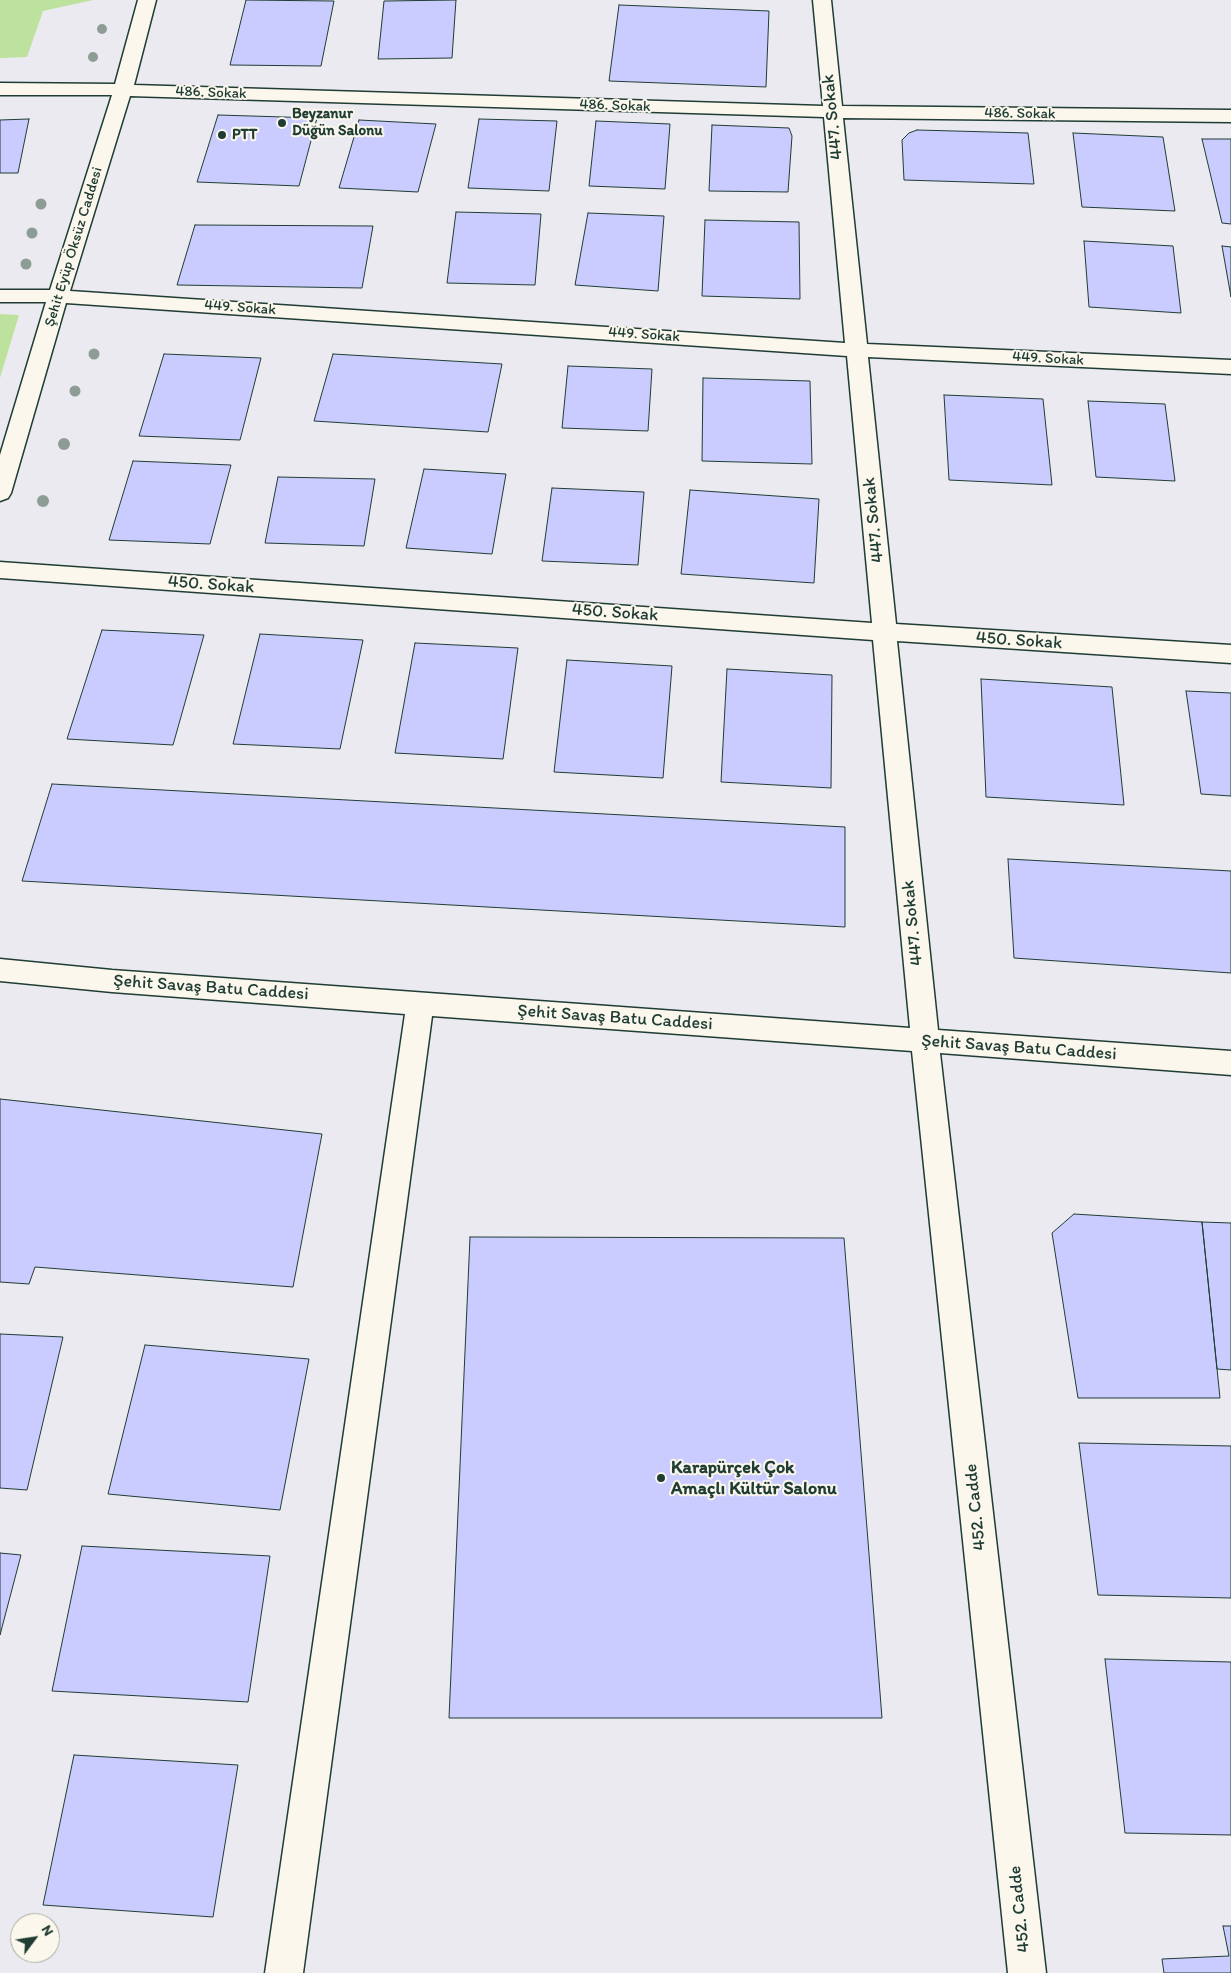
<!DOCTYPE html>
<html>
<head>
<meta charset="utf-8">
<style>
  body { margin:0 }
  #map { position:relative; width:1231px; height:1973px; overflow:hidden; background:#eceaf1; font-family:Itim,sans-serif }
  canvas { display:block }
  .north { position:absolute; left:10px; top:1913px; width:50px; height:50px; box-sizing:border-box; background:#fbf7ec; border:1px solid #a3ada2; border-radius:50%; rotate:59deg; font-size:14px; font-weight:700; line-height:20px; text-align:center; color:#1f3d34 }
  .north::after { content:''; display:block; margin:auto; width:18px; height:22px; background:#1f3d34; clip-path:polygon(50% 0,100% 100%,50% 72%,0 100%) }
</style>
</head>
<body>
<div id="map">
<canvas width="1231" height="1973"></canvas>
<div class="north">N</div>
</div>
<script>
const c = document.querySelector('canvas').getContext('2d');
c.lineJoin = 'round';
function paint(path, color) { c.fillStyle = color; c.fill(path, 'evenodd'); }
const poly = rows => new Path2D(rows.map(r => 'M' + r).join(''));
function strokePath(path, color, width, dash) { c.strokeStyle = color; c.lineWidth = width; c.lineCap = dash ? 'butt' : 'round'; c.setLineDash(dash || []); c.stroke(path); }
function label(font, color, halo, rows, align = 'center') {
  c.font = font + ' Itim,sans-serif'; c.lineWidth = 4; c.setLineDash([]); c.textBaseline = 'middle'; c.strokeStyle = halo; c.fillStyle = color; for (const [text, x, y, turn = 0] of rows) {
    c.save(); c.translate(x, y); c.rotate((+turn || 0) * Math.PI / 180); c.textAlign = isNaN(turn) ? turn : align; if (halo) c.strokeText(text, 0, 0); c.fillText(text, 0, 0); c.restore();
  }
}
paint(poly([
  [0,0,93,0,43,11,27,57,0,58],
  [0,314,19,315,0,378]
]), '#bde29d');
const building = poly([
  [246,0,334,1,321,66,230,65,246,0],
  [456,0,452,58,378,59,384,1,456,0],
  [619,5,769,11,766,87,609,81,619,5],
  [218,115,317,118,299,186,197,182,218,115],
  [29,119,18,173,0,173,0,120,29,119],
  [479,119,557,121,549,191,468,188,479,119],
  [359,120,436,124,418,192,339,188,359,120],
  [596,121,670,124,665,189,589,186,596,121],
  [712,125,789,128,792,136,788,192,709,191,712,125],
  [917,130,1028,133,1034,184,904,180,902,140,909,133,917,130],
  [1073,133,1163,137,1175,211,1082,207,1073,133],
  [1202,139,1231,139,1231,224,1222,223,1202,139],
  [456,212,541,214,535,285,447,283,456,212],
  [588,213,664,216,658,291,575,285,588,213],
  [705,220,799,222,800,299,702,296,705,220],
  [195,225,373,226,362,288,177,285,195,225],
  [1084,241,1173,246,1181,313,1089,307,1084,241],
  [1222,246,1231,247,1231,297,1222,246],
  [164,354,261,358,240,440,139,436,164,354],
  [333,354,502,364,488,432,314,421,333,354],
  [568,366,652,369,648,431,562,428,568,366],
  [703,378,810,381,812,464,702,461,703,378],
  [944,395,1043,399,1052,485,949,480,944,395],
  [1088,401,1165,404,1175,481,1096,477,1088,401],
  [133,461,231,465,210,544,109,540,133,461],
  [424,469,506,474,492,554,406,548,424,469],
  [278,477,375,479,364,546,265,543,278,477],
  [552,488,644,492,638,565,542,561,552,488],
  [690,490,819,499,814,583,681,574,690,490],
  [102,630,204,635,173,745,67,739,102,630],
  [260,634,363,640,340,749,233,744,260,634],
  [415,643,518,648,503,759,395,753,415,643],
  [567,660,672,666,663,778,554,772,567,660],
  [727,669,832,675,831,788,721,782,727,669],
  [981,679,1112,687,1124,805,986,797,981,679],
  [1186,691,1231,693,1231,796,1201,794,1186,691],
  [52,784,845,827,845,927,22,881,52,784],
  [1008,859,1231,871,1231,973,1014,958,1008,859],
  [0,1099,322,1134,293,1287,35,1267,29,1284,0,1282,0,1099],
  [1074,1214,1202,1222,1220,1398,1078,1398,1052,1233,1074,1214],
  [1202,1222,1231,1223,1231,1370,1217,1369,1202,1222],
  [470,1237,844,1238,882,1718,449,1718,470,1237],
  [0,1334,63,1337,27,1490,0,1488,0,1334],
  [145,1345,309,1359,280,1510,108,1494,145,1345],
  [1079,1443,1231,1446,1231,1598,1098,1595,1079,1443],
  [82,1546,270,1556,248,1702,52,1691,82,1546],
  [0,1553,21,1555,0,1635,0,1553],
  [1105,1659,1231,1662,1231,1835,1125,1833,1105,1659],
  [74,1755,238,1765,213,1917,43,1905,74,1755],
  [1223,1926,1231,1926,1231,1973,1164,1973,1162,1959,1229,1956,1223,1926]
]);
paint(building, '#cacbfe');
strokePath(building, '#1f3d34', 1);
const minor = poly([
  [138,0,156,0,134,85,823,106,813,0,831,0,842,106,1231,110,1231,122,843,118,867,344,1231,360,1231,374,868,357,896,624,1231,645,1231,663,897,641,938,1030,1231,1051,1231,1075,940,1053,1046,1973,1008,1973,912,1051,432,1016,303,1973,265,1973,405,1014,112,992,0,981,0,959,112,970,910,1028,873,640,0,578,0,562,872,623,847,356,66,303,11,493,8,498,0,501,0,455,46,302,0,302,0,290,50,290,112,95,0,95,0,83,115,84,138,0],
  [130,96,824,117,845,343,70,291,130,96]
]);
strokePath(minor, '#1f3d34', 3);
paint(minor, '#fbf7ec');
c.fillStyle = '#8d9d95';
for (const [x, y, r] of [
  [102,29,5],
  [93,57,5],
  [41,204,5.5],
  [32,233,5.5],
  [26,264,5.5],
  [94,354,5.5],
  [75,391,5.5],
  [64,444,6],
  [43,501,6]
]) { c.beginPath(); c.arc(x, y, r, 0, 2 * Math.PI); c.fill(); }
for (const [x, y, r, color] of [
  [282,123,5,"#1f3d34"],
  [222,135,5,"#1f3d34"],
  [661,1478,5,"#1f3d34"]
]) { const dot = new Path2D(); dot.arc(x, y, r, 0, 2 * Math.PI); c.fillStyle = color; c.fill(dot); strokePath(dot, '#fbf7ec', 2); }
label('15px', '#1f3d34', '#fbf7ec', [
  ["486. Sokak",211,93,2],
  ["486. Sokak",615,106,2],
  ["486. Sokak",1020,114,1],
  ["Şehit Eyüp Öksüz Caddesi",74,247,-73],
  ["449. Sokak",240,308,4],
  ["449. Sokak",644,335,4],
  ["449. Sokak",1048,359,3]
]);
label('bold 15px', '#1f3d34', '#fbf7ec', [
  ["Beyzanur",292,114],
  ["Düğün Salonu",292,131],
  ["PTT",232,135]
], 'left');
label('18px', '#1f3d34', '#fbf7ec', [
  ["447. Sokak",833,117,-96],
  ["447. Sokak",874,520,-96],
  ["450. Sokak",211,585,4],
  ["450. Sokak",615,613,4],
  ["450. Sokak",1019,641,4],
  ["447. Sokak",913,923,-96],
  ["Şehit Savaş Batu Caddesi",211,988,4],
  ["Şehit Savaş Batu Caddesi",615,1018,4],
  ["Şehit Savaş Batu Caddesi",1019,1048,4],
  ["452. Cadde",976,1507,-96],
  ["452. Cadde",1020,1909,-96]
]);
label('bold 18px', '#1f3d34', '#fbf7ec', [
  ["Karapürçek Çok",671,1468],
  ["Amaçlı Kültür Salonu",671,1489]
], 'left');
</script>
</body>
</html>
